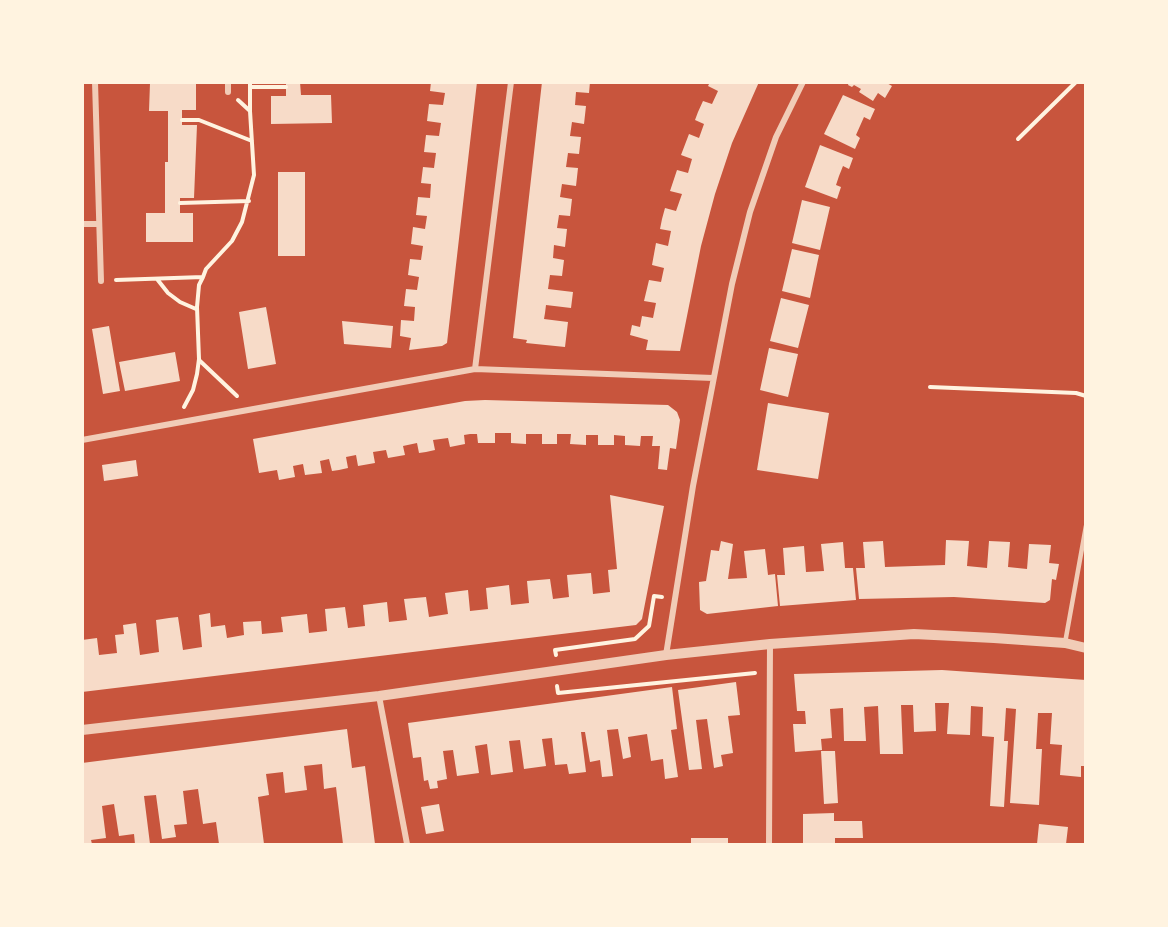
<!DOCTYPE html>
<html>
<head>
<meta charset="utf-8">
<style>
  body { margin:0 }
  #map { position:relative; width:1168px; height:927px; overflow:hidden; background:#c8553d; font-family:Lato,sans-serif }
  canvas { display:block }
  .frame { position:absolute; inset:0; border:84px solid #fff3e0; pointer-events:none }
</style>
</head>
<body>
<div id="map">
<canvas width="1168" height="927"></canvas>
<div class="frame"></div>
</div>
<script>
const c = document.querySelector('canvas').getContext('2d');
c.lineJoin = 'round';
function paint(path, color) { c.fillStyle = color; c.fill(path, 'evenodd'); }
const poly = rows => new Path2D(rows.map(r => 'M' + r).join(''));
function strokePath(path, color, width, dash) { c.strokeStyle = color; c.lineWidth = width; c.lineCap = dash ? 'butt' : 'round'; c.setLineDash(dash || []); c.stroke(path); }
paint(poly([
  [286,82,300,82,301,95,331,95,332,123,271,124,271,96,286,96],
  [431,82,477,82,447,343,442,346,409,350,411,338,400,336,401,320,414,321,415,307,404,306,406,289,417,290,419,277,408,275,410,259,421,260,423,246,411,244,413,227,425,229,427,216,416,215,418,197,430,198,431,184,421,183,423,167,434,168,436,153,424,152,426,135,439,136,441,123,427,121,429,104,443,105,445,93,430,91],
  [542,82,590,82,589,93,576,92,575,105,586,106,584,124,572,122,570,136,581,137,579,154,568,153,566,167,578,168,576,186,562,184,560,197,572,199,570,216,559,215,557,228,567,229,565,247,554,245,553,258,564,260,562,276,550,275,548,289,573,292,571,308,546,305,545,313,544,319,568,322,565,347,526,343,527,340,513,338],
  [710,82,759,82,732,143,715,194,701,246,680,351,646,350,648,340,630,335,632,325,640,327,642,316,653,318,656,303,644,301,649,280,661,282,664,268,652,265,656,243,668,246,671,231,660,229,662,219,665,208,676,211,682,194,670,191,677,170,688,173,692,159,681,155,689,134,699,138,704,124,695,120,698,112,703,101,712,104,718,91,708,86],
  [849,82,885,82,892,86,885,98,878,93,873,101,859,92,861,89,854,85,852,87,848,85],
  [150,83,196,83,196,110,182,110,182,125,197,125,194,198,180,198,180,213,193,213,193,242,146,242,146,213,165,213,165,162,168,162,168,111,149,111],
  [843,95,875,109,870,120,864,117,856,135,860,138,855,149,824,134],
  [820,145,853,158,849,169,843,166,839,176,836,185,841,187,837,199,805,187],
  [278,172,305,172,305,256,278,256],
  [802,200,830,207,820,250,792,243],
  [792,249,819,255,810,298,782,291],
  [781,298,809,305,798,348,770,341],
  [266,307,276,364,248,369,239,312],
  [342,321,393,326,391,348,344,344],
  [109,326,120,391,103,394,92,329],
  [769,348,798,354,788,397,760,390],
  [175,352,180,381,125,391,119,362],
  [485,400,668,405,677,412,680,420,676,449,670,448,667,470,658,469,660,446,652,446,653,436,641,436,640,446,625,445,625,436,614,435,614,445,598,445,598,435,586,435,586,445,570,444,571,434,557,434,557,444,542,444,542,434,526,434,526,444,511,443,511,433,495,433,495,443,478,443,477,434,470,434,464,435,465,444,450,447,448,438,433,440,435,450,426,452,419,453,417,443,403,446,405,455,388,458,386,450,373,452,375,463,358,466,356,455,346,457,348,468,339,470,332,471,329,459,320,461,322,473,305,475,303,464,293,466,295,477,279,480,277,470,259,473,253,439,465,401],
  [768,403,829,413,818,479,757,470],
  [136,460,138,476,104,481,102,465],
  [610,495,664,506,642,619,636,625,82,692,82,640,97,638,99,655,117,653,115,635,124,634,123,625,136,623,140,655,159,652,156,620,169,618,178,617,183,650,202,647,199,615,210,613,211,627,225,625,227,638,244,635,243,622,261,621,262,634,283,632,281,617,307,614,309,633,327,631,325,609,336,608,345,607,348,628,365,626,363,605,387,602,389,622,407,620,404,599,426,597,429,617,448,614,445,593,468,590,470,611,488,609,486,588,509,585,511,605,529,603,527,581,550,579,553,599,569,597,567,575,591,573,593,594,610,592,608,570,617,569],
  [946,540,969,541,967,566,987,568,989,541,1010,542,1008,567,1027,569,1029,544,1051,545,1049,563,1059,564,1056,580,1052,579,1050,600,1045,603,954,597,859,599,856,568,865,568,863,542,883,541,885,567,945,565],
  [721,541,733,544,728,579,747,578,744,551,765,549,768,575,775,574,778,606,707,614,700,610,699,582,706,581,711,550,719,551],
  [843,542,845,568,853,568,856,600,780,606,777,575,785,575,783,548,804,546,806,572,824,571,821,544],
  [942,670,1086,680,1086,766,1081,766,1081,777,1060,775,1062,745,1050,744,1052,713,1038,713,1036,749,1042,749,1039,805,1010,803,1016,709,1006,708,1004,741,1008,741,1004,807,990,806,994,737,982,736,983,707,971,706,970,735,947,734,949,703,935,703,936,731,914,732,913,705,901,705,903,754,880,754,878,706,864,707,866,741,844,741,843,708,830,709,832,738,821,739,822,750,795,752,793,724,806,724,805,711,797,711,794,674],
  [736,682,740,715,728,716,733,753,721,755,723,766,714,768,707,719,696,720,702,769,689,770,678,690],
  [672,687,677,729,671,730,678,777,665,779,663,759,651,761,647,734,628,737,631,757,623,759,618,729,607,730,613,776,602,777,600,760,590,762,585,732,581,732,586,772,569,774,567,764,555,765,552,738,542,739,546,766,524,769,520,740,509,741,513,772,491,775,487,744,475,746,479,773,457,776,453,750,443,751,447,779,437,781,438,788,430,789,428,780,424,781,421,757,413,758,408,723],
  [347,729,352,768,365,766,375,844,343,844,336,787,324,789,322,764,304,766,307,790,285,793,283,772,266,774,269,795,258,797,264,844,219,844,216,822,203,824,198,789,183,791,187,824,174,825,176,837,162,839,156,795,144,796,150,844,135,844,134,834,119,836,114,804,102,806,106,838,91,840,92,844,82,844,82,763],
  [821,751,835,751,838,803,824,804],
  [439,804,444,831,426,834,421,807],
  [834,813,834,821,862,821,863,838,835,838,835,844,803,844,803,814],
  [1039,824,1068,827,1066,844,1037,844],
  [691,838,728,838,728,844,691,844]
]), '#f7dbc8');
strokePath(poly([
  [250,82,250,111],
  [250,87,286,87],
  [182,120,199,120,252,141],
  [1018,139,1076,82],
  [180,203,249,201],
  [157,279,168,293,180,302,196,309],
  [116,280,203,277,206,269,232,241,242,222,254,175,250,111,238,100],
  [199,360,237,396],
  [930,387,1076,393,1086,396],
  [184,407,193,390,197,374,199,359,197,307,199,285,203,277],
  [556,655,555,650,635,639,649,626,654,596,662,597],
  [557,686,558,693,755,673]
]), '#fff3e0', 4);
strokePath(poly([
  [1065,643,1086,526]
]), '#f1ccb7', 4.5);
strokePath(poly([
  [95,82,101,281],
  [228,82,228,92],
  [82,224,98,224],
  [475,369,511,82],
  [82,440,475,369,713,378],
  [666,655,693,486,732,284,750,212,776,137,803,82],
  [379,696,407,844],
  [769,844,770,644]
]), '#f1ccb7', 6);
strokePath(poly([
  [82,730,379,696,666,655,770,644,914,634,994,638,1065,643,1086,648]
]), '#f1ccb7', 10);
</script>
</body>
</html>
